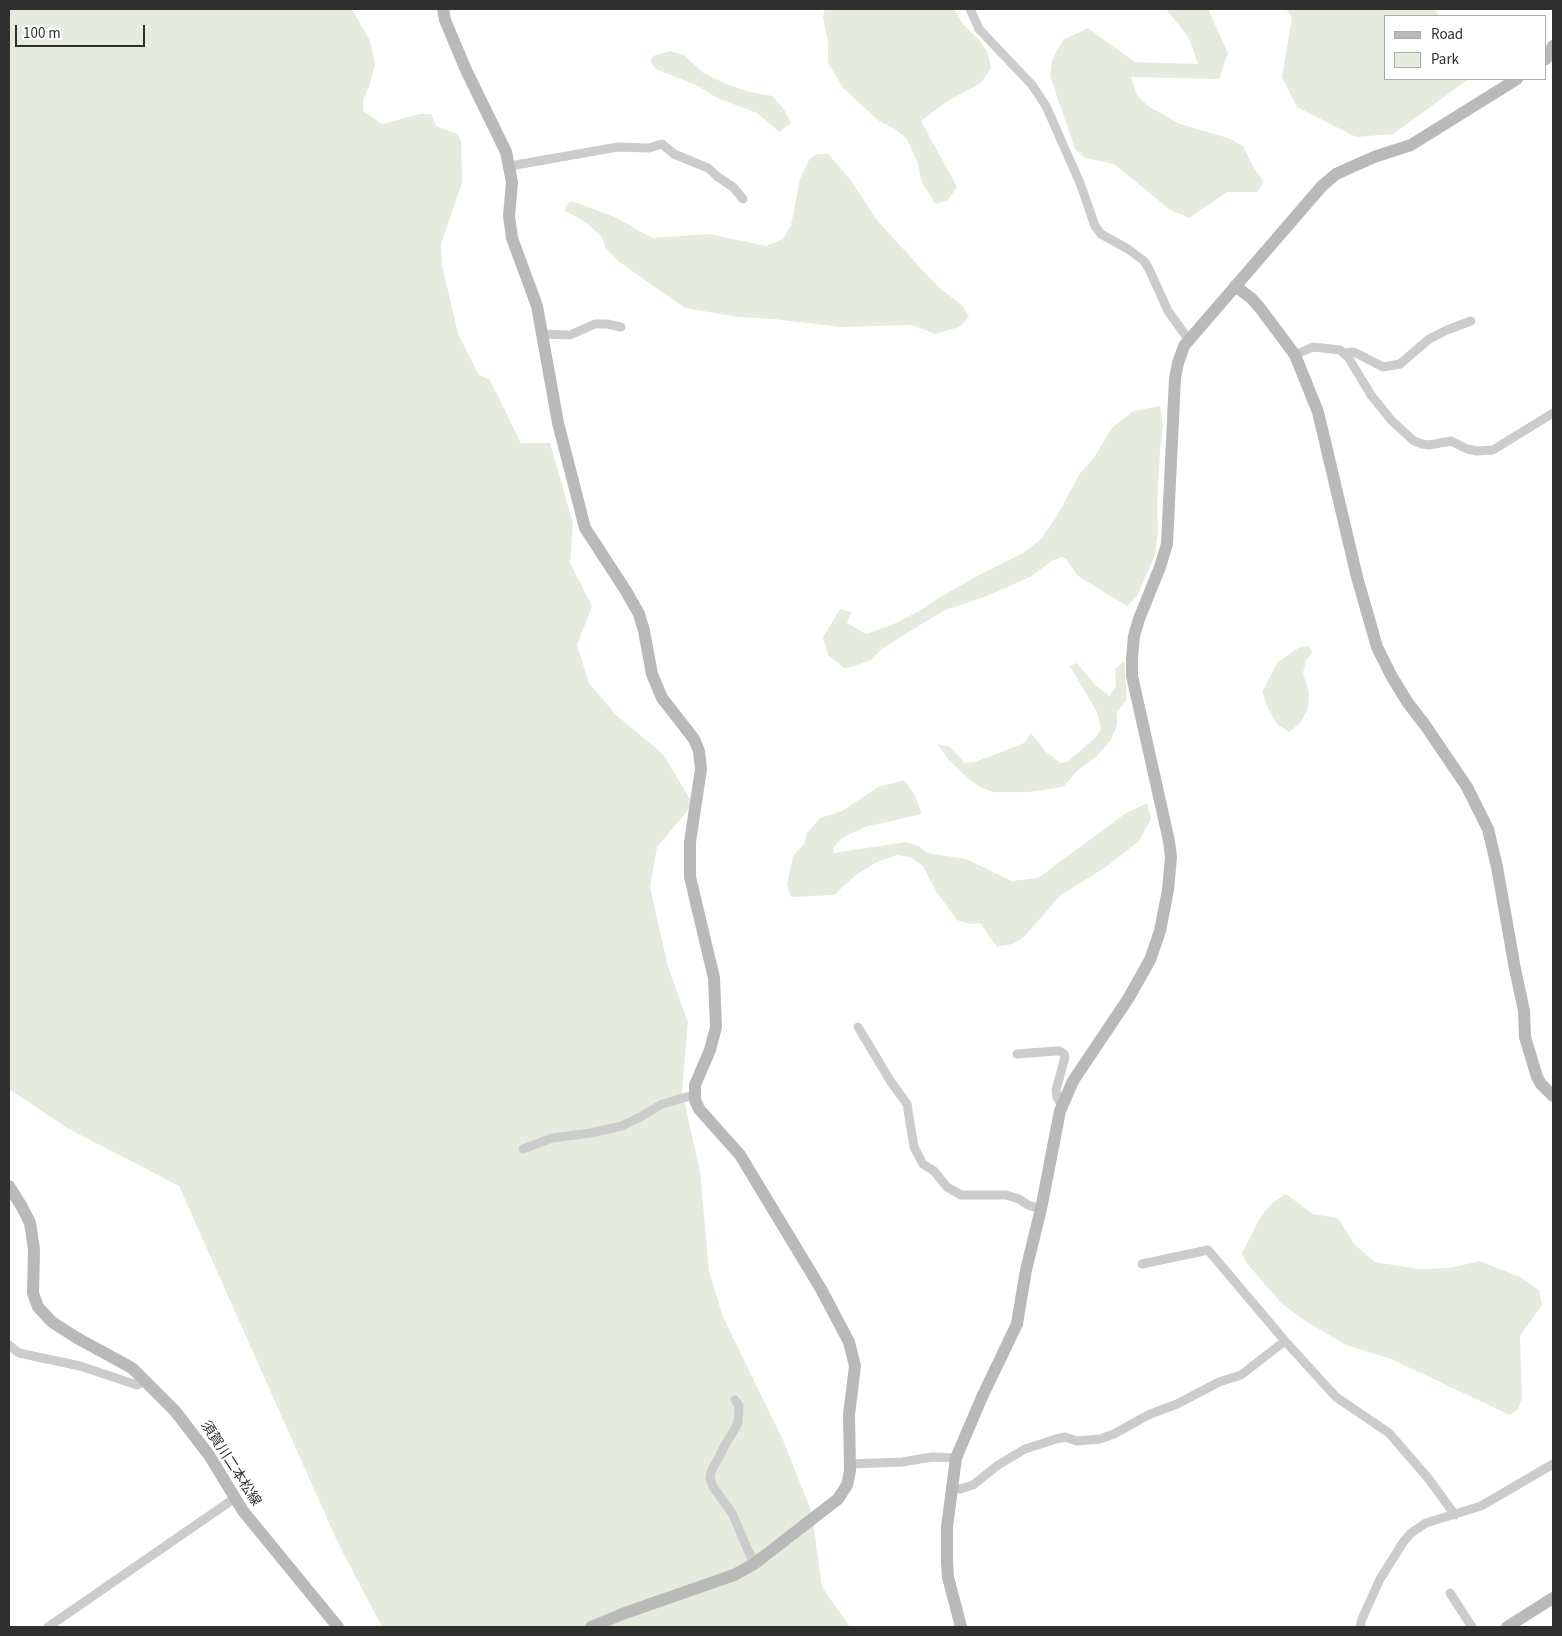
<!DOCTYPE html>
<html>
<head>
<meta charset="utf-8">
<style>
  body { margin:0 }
  #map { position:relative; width:1562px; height:1636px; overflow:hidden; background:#fff; font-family:"Source Sans 3",sans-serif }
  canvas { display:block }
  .frame { position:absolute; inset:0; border:10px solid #2f2f2f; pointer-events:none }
  .legend { position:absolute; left:1384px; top:15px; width:162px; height:65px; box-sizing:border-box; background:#fff; border:1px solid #acacac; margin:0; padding:6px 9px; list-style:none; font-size:15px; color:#2f2f2f }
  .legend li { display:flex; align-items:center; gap:10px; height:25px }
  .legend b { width:25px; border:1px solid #acacac }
  .scale { position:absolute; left:15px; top:25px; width:130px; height:22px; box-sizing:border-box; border:2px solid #2f2f2f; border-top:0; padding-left:6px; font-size:15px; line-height:18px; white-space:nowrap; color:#2f2f2f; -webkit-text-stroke:4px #fff; paint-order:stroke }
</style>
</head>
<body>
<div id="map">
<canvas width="1562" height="1636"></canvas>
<div class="frame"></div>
<ul class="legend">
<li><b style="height:6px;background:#b9b9b9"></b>Road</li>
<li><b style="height:14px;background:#e5ecdd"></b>Park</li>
</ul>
<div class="scale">100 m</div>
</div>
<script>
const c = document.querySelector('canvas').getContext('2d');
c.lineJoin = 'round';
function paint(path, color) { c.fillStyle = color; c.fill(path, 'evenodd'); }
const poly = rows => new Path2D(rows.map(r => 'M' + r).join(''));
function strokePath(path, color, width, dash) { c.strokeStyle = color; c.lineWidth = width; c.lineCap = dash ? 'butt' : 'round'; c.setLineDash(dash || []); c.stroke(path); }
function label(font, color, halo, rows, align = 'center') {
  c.font = font + ' "Source Sans 3","Noto Sans JP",sans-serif'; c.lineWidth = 5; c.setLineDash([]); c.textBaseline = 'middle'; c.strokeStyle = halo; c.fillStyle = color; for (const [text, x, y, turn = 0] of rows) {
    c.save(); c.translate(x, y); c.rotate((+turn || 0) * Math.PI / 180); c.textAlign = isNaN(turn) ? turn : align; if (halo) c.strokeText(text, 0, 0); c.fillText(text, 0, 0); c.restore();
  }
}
paint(poly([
  [9,9,352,9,370,41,375,64,370,84,363,100,363,111,382,124,420,114,431,114,436,126,457,134,461,141,462,183,441,244,442,265,458,334,479,375,490,380,521,443,550,443,573,523,570,563,592,606,577,645,589,683,615,714,663,754,693,804,657,847,650,887,668,967,688,1022,682,1092,700,1171,709,1271,723,1317,783,1440,812,1513,822,1587,850,1627,382,1627,338,1543,179,1186,67,1128,9,1089],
  [825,9,954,9,963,24,981,42,988,54,991,68,981,83,946,102,921,121,957,187,948,200,935,204,921,180,918,164,907,139,895,129,879,121,844,89,828,63,828,42,823,17],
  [1166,9,1208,9,1228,53,1219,79,1131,77,1137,95,1148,106,1180,124,1228,138,1243,146,1254,168,1264,182,1257,192,1227,192,1189,218,1169,209,1114,164,1085,158,1075,149,1050,76,1052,60,1063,40,1088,28,1135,62,1198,64,1189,38],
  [1286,9,1435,9,1439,16,1386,16,1386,79,1469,79,1393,134,1356,137,1297,107,1282,77,1292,18],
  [670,51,684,55,702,72,726,84,750,92,772,96,784,109,791,123,779,132,757,113,717,98,698,86,656,69,650,62,653,56],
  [817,154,828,154,849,178,876,219,938,287,962,305,969,317,959,327,935,334,912,325,840,327,774,319,738,317,685,308,618,261,606,248,601,236,588,224,564,210,570,201,581,204,617,218,652,238,709,234,766,246,783,239,791,225,800,179,809,160],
  [1160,406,1163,425,1160,452,1157,503,1158,531,1155,555,1137,596,1127,606,1078,576,1067,560,1062,557,1052,561,1030,577,987,596,943,611,883,648,871,660,851,667,844,668,828,655,823,637,840,609,851,612,847,623,866,634,872,632,896,623,919,611,942,596,979,575,1023,553,1041,539,1057,516,1080,473,1093,459,1112,428,1133,411],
  [1309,646,1312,653,1306,660,1303,673,1309,692,1308,709,1300,723,1289,732,1277,724,1268,708,1262,692,1277,663,1298,648],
  [1124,661,1127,699,1117,712,1117,725,1111,740,1097,756,1077,771,1063,787,1028,792,992,792,978,786,962,773,948,759,937,744,950,747,965,763,975,762,1024,743,1031,733,1046,752,1061,763,1067,762,1095,738,1101,730,1098,714,1070,666,1077,663,1095,685,1109,696,1116,686,1115,669],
  [904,780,915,795,922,814,865,827,842,838,833,848,834,853,906,842,918,846,928,853,966,859,1012,881,1038,878,1126,813,1147,803,1151,819,1139,841,1106,867,1061,895,1023,938,1012,944,997,947,980,923,970,924,957,920,936,891,923,866,910,857,897,855,877,862,856,875,834,895,791,897,787,885,793,856,804,844,807,833,820,818,842,811,878,787],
  [1286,1194,1313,1214,1338,1218,1355,1245,1375,1262,1419,1269,1450,1268,1480,1261,1520,1277,1539,1290,1542,1305,1520,1336,1522,1398,1518,1409,1510,1415,1391,1359,1346,1345,1304,1320,1281,1303,1245,1261,1242,1253,1260,1218,1271,1204]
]), '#e5ecdd');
strokePath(poly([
  [970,9,979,29,1032,85,1046,106,1080,183,1095,226,1101,234,1128,249,1144,261,1149,269,1168,311,1189,340],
  [510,166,618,147,649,148,662,144,674,154,708,168,718,177,733,187,743,199],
  [542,334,570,335,595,324,607,324,621,327],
  [1344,353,1353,352,1358,354,1383,367,1400,364,1429,339,1447,330,1471,321],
  [1295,355,1313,347,1340,350,1348,357,1371,395,1392,421,1414,441,1422,444,1429,445,1451,441,1467,449,1477,451,1493,450,1553,413],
  [858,1027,891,1082,907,1104,914,1147,923,1164,934,1171,947,1187,961,1195,1006,1195,1019,1199,1028,1205,1041,1209],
  [1017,1054,1055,1051,1060,1051,1064,1054,1065,1057,1056,1090,1057,1097,1062,1106],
  [523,1149,552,1138,590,1133,622,1126,644,1115,662,1104,694,1095],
  [1142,1264,1208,1250,1285,1341],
  [9,1345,19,1353,80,1366,137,1385,146,1381],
  [735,1400,739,1406,738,1423,723,1449,711,1472,710,1478,713,1487,732,1513,754,1564],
  [851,1464,902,1462,932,1457,956,1458],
  [951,1488,960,1489,973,1485,998,1465,1025,1449,1056,1439,1065,1437,1077,1441,1100,1439,1114,1434,1148,1415,1177,1404,1219,1382,1241,1375,1285,1341,1336,1397,1389,1433,1428,1478,1455,1515],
  [1450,1593,1472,1627],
  [48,1627,235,1498],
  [1360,1627,1362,1619,1380,1579,1404,1541,1411,1533,1426,1523,1481,1506,1553,1464]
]), '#ccc', 9);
strokePath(poly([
  [443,9,445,20,466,70,506,152,512,182,509,216,512,238,537,306,558,423,585,528,626,591,639,614,644,631,652,674,662,698,694,739,699,751,701,769,690,842,690,877,714,978,716,1027,710,1050,695,1085,695,1100,699,1109,740,1155,821,1289,849,1342,855,1366,849,1415,850,1471,847,1485,838,1499,754,1564,734,1575,625,1613,591,1627],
  [1546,59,1553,46],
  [1235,286,1251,298,1260,308,1295,355,1318,412,1357,577,1377,647,1392,677,1408,703,1425,725,1467,787,1488,829,1497,867,1515,969,1524,1011,1525,1037,1537,1077,1541,1084,1553,1096],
  [9,1186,22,1207,30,1223,34,1249,33,1293,38,1307,52,1322,77,1338,132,1368,175,1411,209,1455,243,1511,338,1627],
  [961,1627,948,1577,947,1562,947,1527,956,1458,982,1397,1017,1324,1026,1270,1041,1209,1060,1111,1073,1081,1128,999,1150,960,1160,931,1168,890,1171,857,1169,841,1132,676,1132,658,1134,636,1139,619,1160,567,1167,544,1175,378,1178,363,1184,346,1189,340,1322,186,1336,174,1374,157,1411,145,1517,79],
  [1507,1627,1553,1598]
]), '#b9b9b9', 12);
label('14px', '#2f2f2f', '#fff', [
  ["須賀川二本松線",230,1464,57]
]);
</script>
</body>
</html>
